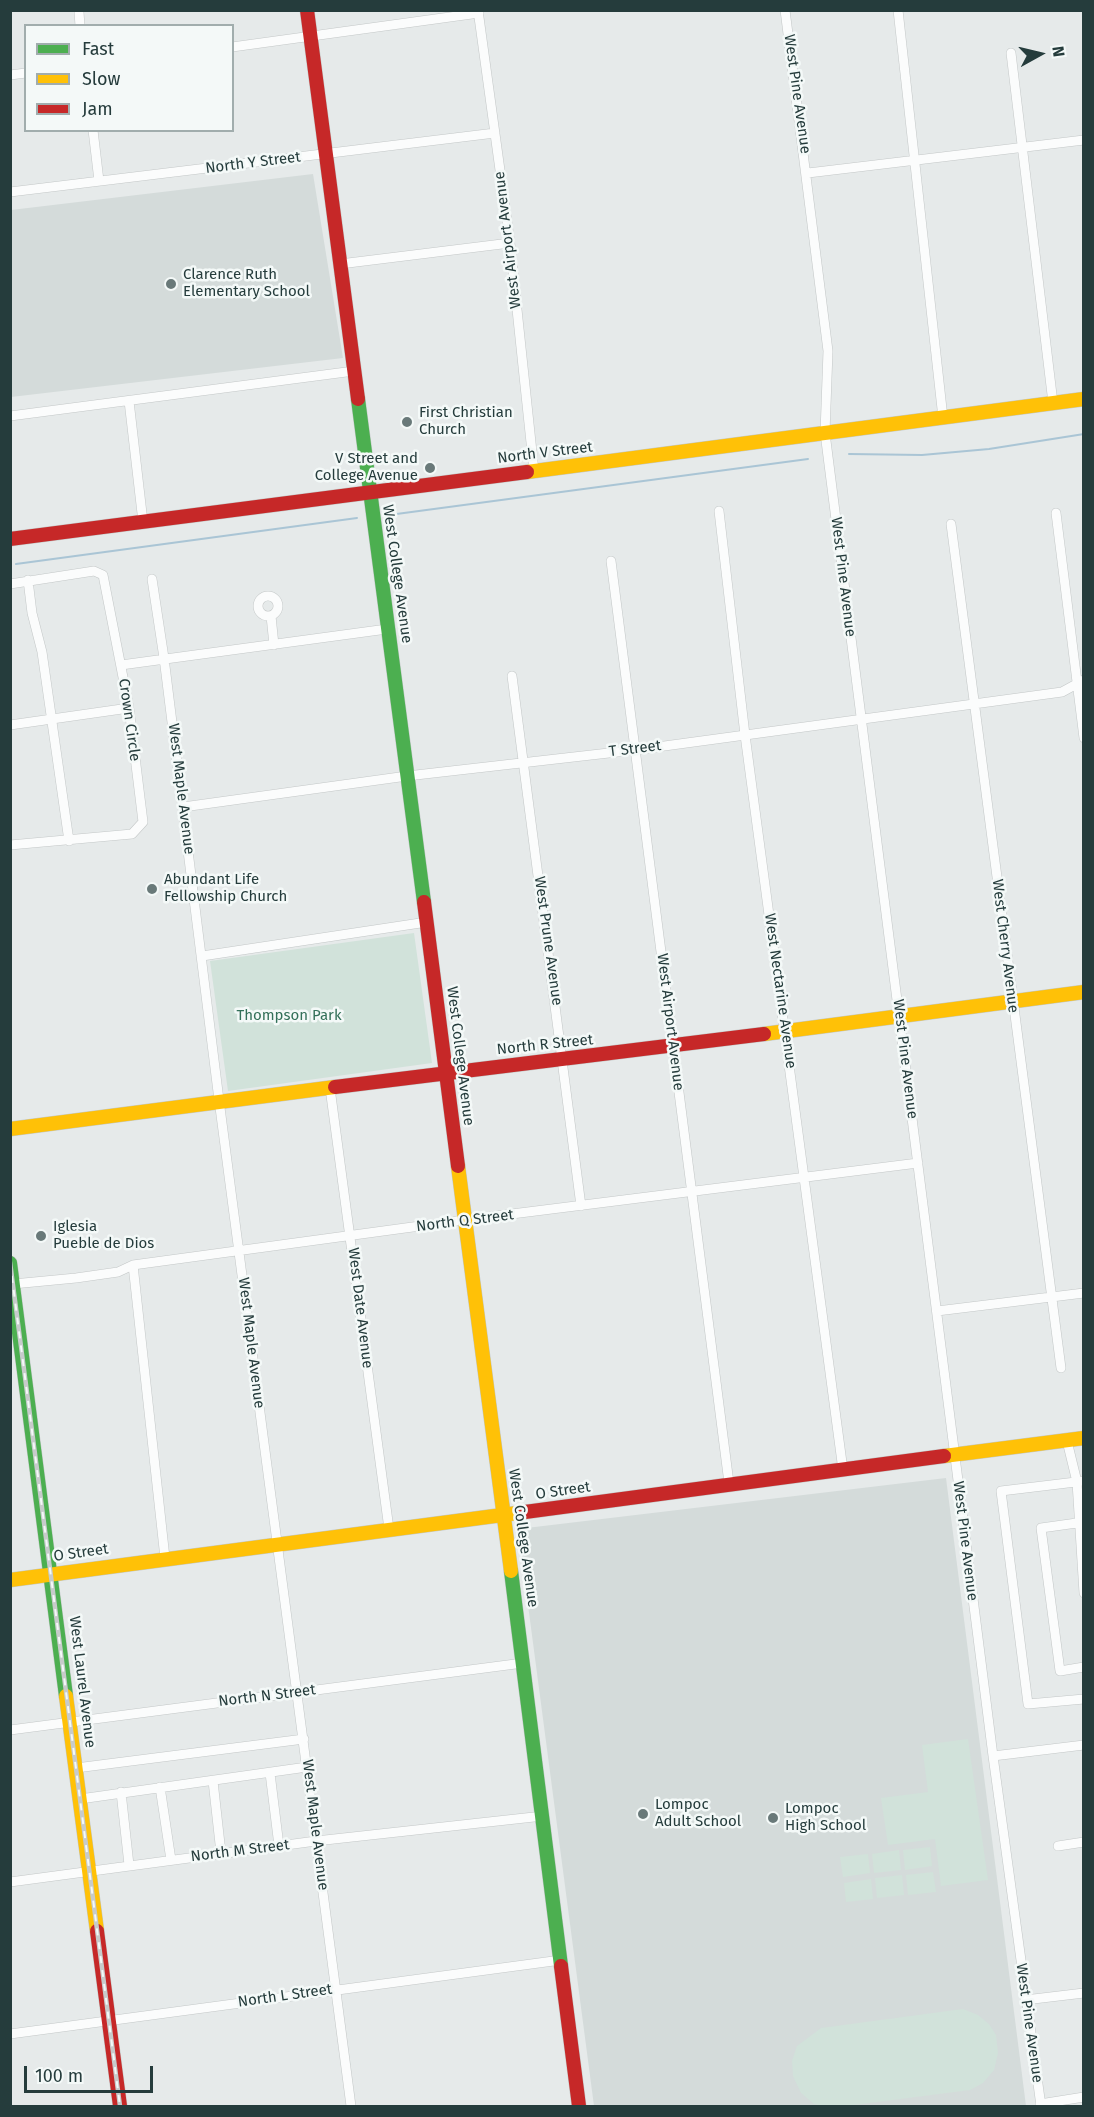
<!DOCTYPE html>
<html>
<head>
<meta charset="utf-8">
<style>
  body { margin:0 }
  #map { position:relative; width:1094px; height:2117px; overflow:hidden; background:#e6eaea; font-family:"Fira Sans",sans-serif }
  canvas { display:block }
  .frame { position:absolute; inset:0; border:12px solid #253c3c; pointer-events:none }
  .legend { position:absolute; left:24px; top:24px; width:210px; height:108px; box-sizing:border-box; background:#f4f9f8; border:2px solid #a1adad; margin:0; padding:8px 10px; list-style:none; font-size:18px; color:#253c3c }
  .legend li { display:flex; align-items:center; gap:12px; height:30px }
  .legend b { width:30px; border:2px solid #a1adad }
  .north { position:absolute; left:1010px; top:24px; width:60px; height:60px; -webkit-text-stroke:4px #f4f9f8; paint-order:stroke; rotate:82deg; font-size:16px; font-weight:700; line-height:24px; text-align:center; color:#253c3c }
  .north::after { content:''; display:block; margin:auto; width:21px; height:27px; background:#253c3c; clip-path:polygon(50% 0,100% 100%,50% 72%,0 100%) }
  .scale { position:absolute; left:24px; top:2066px; width:129px; height:27px; box-sizing:border-box; border:3px solid #253c3c; border-top:0; padding-left:8px; font-size:18px; line-height:21px; white-space:nowrap; color:#253c3c; -webkit-text-stroke:4px #f4f9f8; paint-order:stroke }
</style>
</head>
<body>
<div id="map">
<canvas width="1094" height="2117"></canvas>
<div class="frame"></div>
<ul class="legend">
<li><b style="height:8px;background:#4caf50"></b>Fast</li>
<li><b style="height:8px;background:#ffc107"></b>Slow</li>
<li><b style="height:8px;background:#c62828"></b>Jam</li>
</ul>
<div class="north">N</div>
<div class="scale">100 m</div>
</div>
<script>
const c = document.querySelector('canvas').getContext('2d');
c.lineJoin = 'round';
function paint(path, color) { c.fillStyle = color; c.fill(path, 'evenodd'); }
const poly = rows => new Path2D(rows.map(r => 'M' + r).join(''));
function strokePath(path, color, width, dash) { c.strokeStyle = color; c.lineWidth = width; c.lineCap = dash ? 'butt' : 'round'; c.setLineDash(dash || []); c.stroke(path); }
function label(font, color, halo, rows, align = 'center') {
  c.font = font + ' "Fira Sans",sans-serif'; c.lineWidth = 5; c.setLineDash([]); c.textBaseline = 'middle'; c.strokeStyle = halo; c.fillStyle = color; for (const [text, x, y, turn = 0] of rows) {
    c.save(); c.translate(x, y); c.rotate((+turn || 0) * Math.PI / 180); c.textAlign = isNaN(turn) ? turn : align; if (halo) c.strokeText(text, 0, 0); c.fillText(text, 0, 0); c.restore();
  }
}
paint(poly([
  [313,174,343,358,11,397,11,210],
  [946,1478,1026,2106,594,2106,518,1529]
]), '#d4dbda');
paint(poly([
  [414,933,432,1063,228,1091,210,961],
  [968,1739,988,1880,941,1886,935,1839,888,1845,881,1798,928,1792,922,1745],
  [930,1847,932,1866,905,1870,903,1850],
  [899,1850,901,1870,874,1873,872,1854],
  [868,1854,870,1873,843,1877,840,1857],
  [933,1872,936,1892,908,1895,906,1875],
  [902,1875,904,1895,877,1898,875,1878],
  [871,1879,873,1899,846,1902,844,1883],
  [963,2009,978,2015,989,2024,996,2035,998,2053,994,2070,983,2083,970,2090,846,2106,823,2106,814,2104,801,2093,793,2076,792,2061,797,2046,821,2028]
]), '#d1e2da');
strokePath(poly([
  [849,454,922,455,989,449,1084,434],
  [389,515,808,459],
  [16,564,357,518]
]), '#aac5d5', 2);
const street = poly([
  [478,10,510,243,534,471],
  [785,10,828,351,825,433,993,1756,1041,2106],
  [898,10,943,418],
  [79,12,80,26],
  [232,47,479,13],
  [1011,53,1053,403],
  [10,75,26,73],
  [93,130,99,181],
  [808,173,1084,140],
  [10,192,495,133],
  [340,264,510,243],
  [129,401,143,522],
  [10,416,354,371],
  [719,511,745,735,843,1470],
  [1056,513,1084,738],
  [951,524,1061,1368],
  [611,561,729,1483],
  [152,579,164,658,219,1100,351,2106],
  [28,580,32,613,42,652,69,841],
  [10,584,94,571,103,575,129,708,143,822,132,834,10,845],
  '258 606a10 10 0 1 1 20 0a10 10 0 1 1-20 0Z',
  [271,616,274,645],
  [121,665,387,629],
  [512,676,581,1206],
  [10,725,129,708],
  [183,807,407,776,635,750,1062,692,1084,680],
  [202,956,427,922],
  [330,1088,389,1529],
  [133,1265,165,1558],
  [13,1284,76,1278,118,1272,133,1265,464,1220,918,1163],
  [937,1311,1084,1293],
  [1067,1441,1077,1482,1084,1593],
  [1084,1481,1001,1491,1028,1704,1084,1699],
  [1084,1522,1041,1528,1060,1671,1084,1667],
  [10,1730,523,1663],
  [993,1756,1084,1745],
  [76,1768,304,1739],
  [270,1773,279,1846],
  [213,1781,221,1853],
  [160,1787,171,1860],
  [121,1792,129,1865],
  [80,1799,307,1767],
  [1058,1846,1084,1842],
  [10,1882,316,1841,543,1816],
  [1025,2000,1084,1993],
  [10,2034,561,1960],
  [1040,2104,1084,2097]
]);
const fast = poly([
  [358,399,424,902],
  [10,1263,66,1696],
  [511,1571,561,1966]
]);
const slow = poly([
  [527,472,1084,399],
  [764,1034,1084,992],
  [10,1129,335,1087],
  [458,1166,511,1571],
  [944,1456,1084,1438],
  [10,1580,525,1512],
  [66,1696,97,1931]
]);
const jam = poly([
  [307,10,358,399],
  [10,539,527,472],
  [424,902,458,1166],
  [335,1087,764,1034],
  [525,1512,944,1456],
  [97,1931,120,2106],
  [561,1966,579,2106]
]);
strokePath(street, '#c3c7c7', 10);
strokePath(fast, '#c2c8c7', 15);
strokePath(slow, '#c2c8c7', 15);
strokePath(jam, '#c2c8c7', 15);
strokePath(street, '#fbfcfc', 9);
strokePath(fast, '#4caf50', 14);
strokePath(slow, '#ffc107', 14);
strokePath(jam, '#c62828', 14);
const rail = poly([
  [10,1262,120,2106]
]);
strokePath(rail, '#c7cbcb', 4.5);
strokePath(rail, '#f4f9f8', 2, [7]);
for (const [x, y, r, color] of [
  [171,284,6,"#697979"],
  [407,422,6,"#697979"],
  [430,468,6,"#697979"],
  [152,889,6,"#697979"],
  [41,1236,6,"#697979"],
  [643,1814,6,"#697979"],
  [773,1818,6,"#697979"]
]) { const dot = new Path2D(); dot.arc(x, y, r, 0, 2 * Math.PI); c.fillStyle = color; c.fill(dot); strokePath(dot, '#f4f9f8', 2); }
label('15px', '#253c3c', '#f4f9f8', [
  ["West Pine Avenue",797,94,82],
  ["North Y Street",253,163,-7],
  ["West Airport Avenue",508,240,-97],
  ["North V Street",545,453,-7],
  ["West College Avenue",397,574,82],
  ["West Pine Avenue",843,577,83],
  ["Crown Circle",129,720,82],
  ["T Street",635,749,-7],
  ["West Maple Avenue",181,789,83],
  ["West Prune Avenue",548,941,82],
  ["West Cherry Avenue",1005,946,83],
  ["West Nectarine Avenue",780,991,82],
  ["West Airport Avenue",670,1022,83],
  ["North R Street",545,1045,-6],
  ["West College Avenue",460,1056,83],
  ["West Pine Avenue",905,1059,83],
  ["North Q Street",465,1221,-7],
  ["West Date Avenue",360,1308,83],
  ["West Maple Avenue",251,1343,83],
  ["O Street",563,1491,-8],
  ["West College Avenue",523,1538,82],
  ["West Pine Avenue",965,1541,83],
  ["O Street",81,1553,-8],
  ["West Laurel Avenue",82,1682,83],
  ["North N Street",267,1696,-7],
  ["West Maple Avenue",315,1825,83],
  ["North M Street",240,1851,-7],
  ["North L Street",285,1996,-8],
  ["West Pine Avenue",1029,2023,82]
]);
label('15px', '#253c3c', '#f4f9f8', [
  ["Clarence Ruth",183,275],
  ["Elementary School",183,292],
  ["First Christian",419,413],
  ["Church",419,430],
  ["V Street and",418,459,"right"],
  ["College Avenue",418,476,"right"],
  ["Abundant Life",164,880],
  ["Fellowship Church",164,897],
  ["Iglesia",53,1227],
  ["Pueble de Dios",53,1244],
  ["Lompoc",655,1805],
  ["Adult School",655,1822],
  ["Lompoc",785,1809],
  ["High School",785,1826]
], 'left');
label('15px', '#337059', '#f4f9f8', [
  ["Thompson Park",289,1016]
]);
</script>
</body>
</html>
